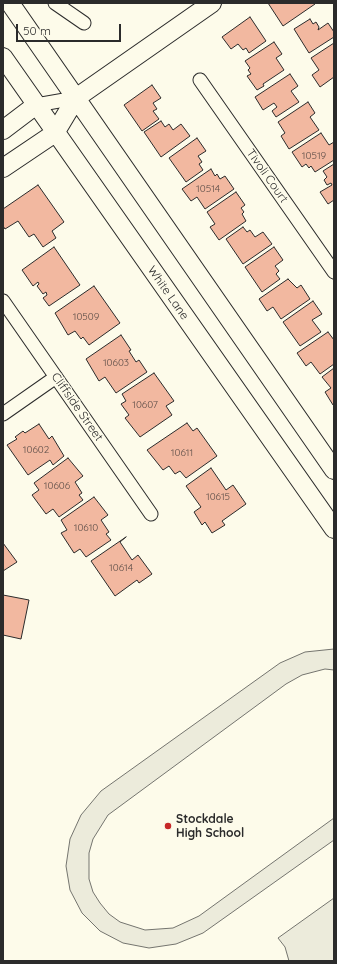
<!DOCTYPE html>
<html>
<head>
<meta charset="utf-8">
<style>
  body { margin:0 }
  #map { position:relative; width:337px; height:964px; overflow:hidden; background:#fdfbea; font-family:Quicksand,sans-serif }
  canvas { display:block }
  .frame { position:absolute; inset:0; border:4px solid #2b2b2b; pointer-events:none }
  .scale { position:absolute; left:16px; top:24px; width:105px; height:18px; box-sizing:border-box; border:2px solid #2b2b2b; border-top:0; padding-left:5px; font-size:12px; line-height:14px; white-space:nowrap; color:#2b2b2b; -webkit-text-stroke:3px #fdfbea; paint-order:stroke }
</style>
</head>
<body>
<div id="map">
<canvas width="337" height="964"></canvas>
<div class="frame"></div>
<div class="scale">50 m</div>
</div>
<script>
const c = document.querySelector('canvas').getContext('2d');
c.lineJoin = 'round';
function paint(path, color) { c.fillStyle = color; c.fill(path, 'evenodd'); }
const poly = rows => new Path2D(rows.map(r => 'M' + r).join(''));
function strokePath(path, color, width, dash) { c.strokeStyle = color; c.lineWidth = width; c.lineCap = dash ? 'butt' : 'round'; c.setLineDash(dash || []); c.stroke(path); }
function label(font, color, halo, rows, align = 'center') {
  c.font = font + ' Quicksand,sans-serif'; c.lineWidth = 3; c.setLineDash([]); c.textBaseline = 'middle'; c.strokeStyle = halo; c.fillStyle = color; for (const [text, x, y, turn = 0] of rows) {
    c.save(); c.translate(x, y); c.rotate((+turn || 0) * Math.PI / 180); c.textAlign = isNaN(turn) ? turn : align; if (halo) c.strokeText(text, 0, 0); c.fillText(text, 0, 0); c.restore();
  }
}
const green = poly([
  [334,649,334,670,325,669,302,675,286,684,108,815,93,839,89,853,89,879,93,892,100,903,109,914,120,922,145,930,173,928,199,916,334,818,334,840,203,933,176,944,149,948,123,943,100,931,82,913,70,890,66,866,70,839,81,815,101,791,280,663,305,652,334,649],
  [334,898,334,961,289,961,285,947,278,938,334,898]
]);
paint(green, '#ecebdb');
strokePath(green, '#74746e', 1);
const building = poly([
  [268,3,314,3,315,4,283,26,268,3],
  [250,17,266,41,249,53,246,48,243,50,238,44,231,49,222,37,250,17],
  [310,19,313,24,316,22,319,27,318,30,328,23,334,32,334,37,309,53,294,29,310,19],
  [274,42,282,54,276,58,284,70,263,84,264,86,257,90,247,76,251,74,248,70,250,68,245,61,274,42],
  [334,43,334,77,320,87,312,75,319,70,311,58,334,43],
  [290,74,298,86,291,91,299,102,276,117,272,111,277,107,274,103,263,110,255,97,290,74],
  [152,85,161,98,153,103,157,109,153,111,159,119,142,131,124,105,152,85],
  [308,102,315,113,310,117,319,130,289,149,281,136,285,133,278,122,308,102],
  [161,121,165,127,169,124,173,130,181,124,190,136,161,157,144,132,161,121],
  [321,133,329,145,334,142,334,160,315,172,311,166,309,168,306,164,302,167,292,152,321,133],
  [197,138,206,151,198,156,202,162,199,164,203,170,186,182,169,158,197,138],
  [334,164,334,200,328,204,320,192,332,185,331,183,327,185,324,180,327,177,323,171,334,164],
  [211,169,215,176,217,174,220,179,225,176,234,189,205,209,197,197,191,201,182,189,211,169],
  [38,185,64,222,52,231,56,238,43,247,34,234,29,237,18,221,5,229,3,226,3,209,38,185],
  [236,192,245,205,241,208,244,212,242,214,246,221,219,240,210,227,215,224,207,212,236,192],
  [243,227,247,232,250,230,255,237,263,232,272,244,243,264,226,239,243,227],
  [54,247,80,285,49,306,43,298,47,295,46,292,43,294,37,286,39,284,38,282,33,286,22,270,54,247],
  [274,247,283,260,275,266,279,271,276,274,280,279,262,292,245,267,274,247],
  [288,279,297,288,301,285,310,299,281,319,273,307,267,311,259,299,288,279],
  [94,286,120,323,89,345,83,337,81,339,75,331,68,335,55,313,94,286],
  [313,301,322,314,312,320,321,332,300,346,283,322,313,301],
  [328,332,334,340,334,364,320,374,311,362,306,366,297,353,328,332],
  [121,335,131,350,129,351,136,362,139,360,147,372,116,393,105,377,99,381,86,359,121,335],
  [334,368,334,404,333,405,325,392,331,388,322,377,334,368],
  [154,373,174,401,166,406,172,415,140,437,125,418,129,415,121,404,126,401,122,394,154,373],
  [187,423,193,431,197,428,217,456,186,478,180,471,175,474,169,466,163,470,147,450,187,423],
  [39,424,49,439,52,436,64,456,53,465,50,460,28,475,7,445,17,439,15,437,23,431,25,433,39,424],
  [68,458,83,476,75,482,82,493,79,495,83,500,59,517,53,509,46,514,32,495,39,490,34,483,68,458],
  [211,468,226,490,233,485,246,504,222,521,225,525,212,533,205,522,202,525,194,512,201,507,186,486,211,468],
  [94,497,108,515,101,520,109,532,106,534,111,540,86,557,80,549,74,553,61,533,67,530,61,520,94,497],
  [126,537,120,542,132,560,138,555,152,574,139,583,137,580,115,596,91,561,126,537],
  [3,543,17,562,3,571,3,543],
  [3,595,29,600,21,639,3,635,3,595]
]);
paint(building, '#f2b8a0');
strokePath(building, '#2b2b2b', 1);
const street = poly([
  [55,3,84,23],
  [200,80,334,272],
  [36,105,76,98],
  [3,301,151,514],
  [3,414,56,377]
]);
const secondary = poly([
  [10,3,334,470],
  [3,57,334,529],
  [3,130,36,105],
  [3,168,55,133,76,98,212,3]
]);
strokePath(street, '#2b2b2b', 15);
strokePath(secondary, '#2b2b2b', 20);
strokePath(street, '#fdfbea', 13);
strokePath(secondary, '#fdfbea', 18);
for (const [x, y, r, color] of [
  [168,826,4,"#c62828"]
]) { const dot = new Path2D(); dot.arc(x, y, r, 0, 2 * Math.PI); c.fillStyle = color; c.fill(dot); strokePath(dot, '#fdfbea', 1.5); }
label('10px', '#5d4e48', null, [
  ["10519",314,156],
  ["10514",208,189],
  ["10509",86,317],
  ["10603",116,363],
  ["10607",145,405],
  ["10602",36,450],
  ["10611",182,453],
  ["10606",57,486],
  ["10615",218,497],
  ["10610",86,528],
  ["10614",121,568]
]);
label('12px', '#2b2b2b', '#fdfbea', [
  ["Tivoli Court",267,176,55],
  ["White Lane",168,293,55],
  ["Cliffside Street",77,407,55]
]);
label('bold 12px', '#2b2b2b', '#fdfbea', [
  ["Stockdale",176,819],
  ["High School",176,833]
], 'left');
</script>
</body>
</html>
